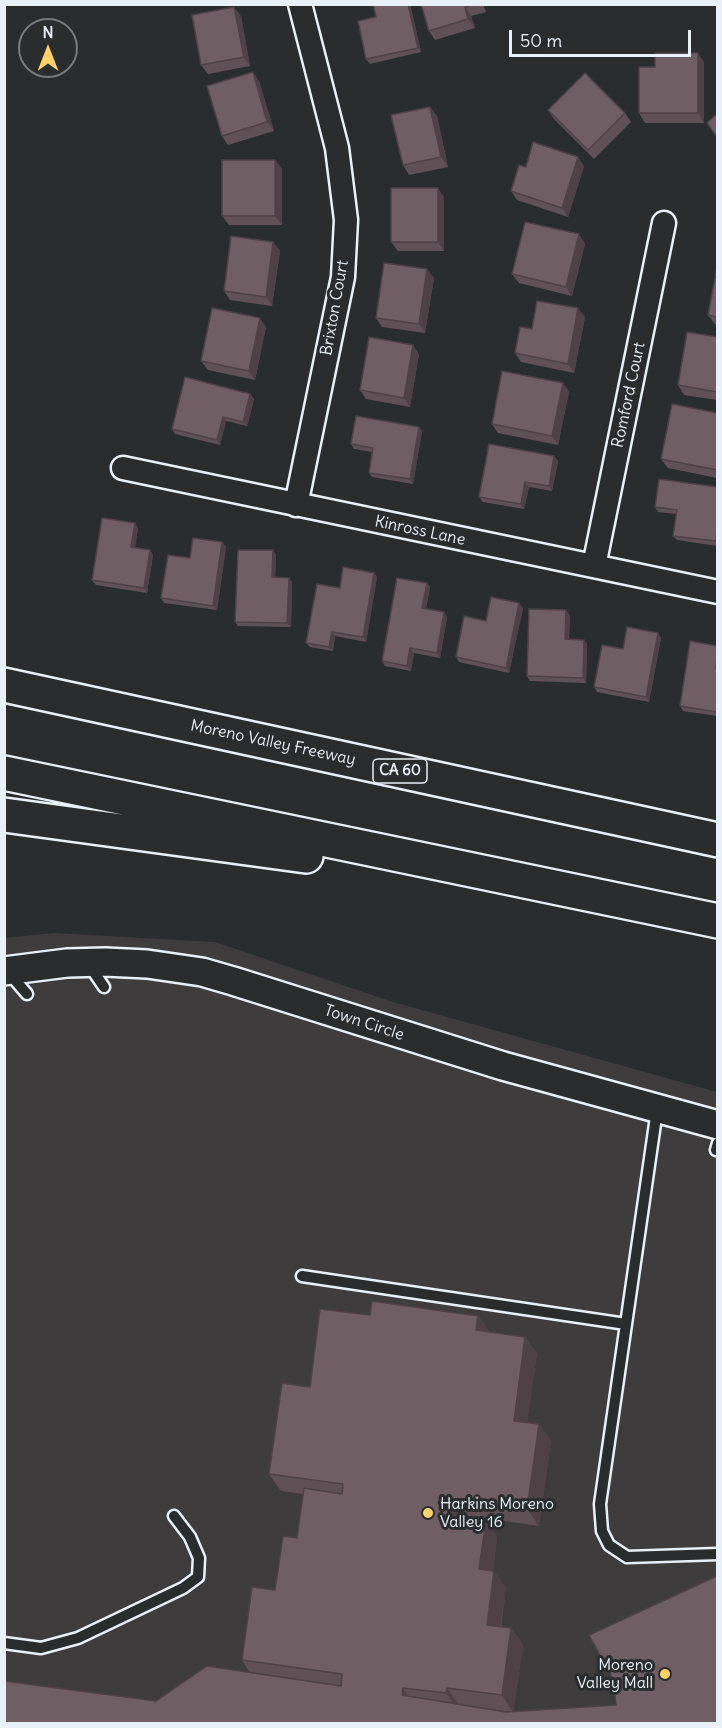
<!DOCTYPE html>
<html>
<head>
<meta charset="utf-8">
<style>
  body { margin:0 }
  #map { position:relative; width:722px; height:1728px; overflow:hidden; background:#2a2d2e; font-family:Delius,sans-serif }
  canvas { display:block }
  .frame { position:absolute; inset:0; border:6px solid #e8f1f8; pointer-events:none }
  .north { position:absolute; left:18px; top:18px; width:60px; height:60px; box-sizing:border-box; background:#2a2d2e; border:2px solid #767b7f; border-radius:50%; rotate:0deg; font-size:16px; font-weight:700; line-height:24px; text-align:center; color:#e8f1f8 }
  .north::after { content:''; display:block; margin:auto; width:21px; height:27px; background:#ffd166; clip-path:polygon(50% 0,100% 100%,50% 72%,0 100%) }
  .scale { position:absolute; left:509px; top:30px; width:182px; height:27px; box-sizing:border-box; border:3px solid #e8f1f8; border-top:0; padding-left:8px; font-size:18px; line-height:21px; white-space:nowrap; color:#e8f1f8; -webkit-text-stroke:4px #2a2d2e; paint-order:stroke }
</style>
</head>
<body>
<div id="map">
<canvas width="722" height="1728"></canvas>
<div class="frame"></div>
<div class="north">N</div>
<div class="scale">50 m</div>
</div>
<script>
const c = document.querySelector('canvas').getContext('2d');
c.lineJoin = 'round';
function paint(path, color) { c.fillStyle = color; c.fill(path, 'evenodd'); }
const poly = rows => new Path2D(rows.map(r => 'M' + r).join(''));
function strokePath(path, color, width, dash) { c.strokeStyle = color; c.lineWidth = width; c.lineCap = dash ? 'butt' : 'round'; c.setLineDash(dash || []); c.stroke(path); }
function label(font, color, halo, rows, align = 'center') {
  c.font = font + ' Delius,sans-serif'; c.lineWidth = 6; c.setLineDash([]); c.textBaseline = 'middle'; c.strokeStyle = halo; c.fillStyle = color; for (const [text, x, y, turn = 0] of rows) {
    c.save(); c.translate(x, y); c.rotate((+turn || 0) * Math.PI / 180); c.textAlign = isNaN(turn) ? turn : align; if (halo) c.strokeText(text, 0, 0); c.fillText(text, 0, 0); c.restore();
  }
}
paint(poly([
  [54,933,215,942,393,1002,717,1092,717,1723,5,1723,4,938]
]), '#3f3c3e');
const service = poly([
  [89,965,104,987],
  [9,973,27,994],
  [657,1110,600,1504,602,1531,609,1545,627,1557,718,1554],
  [716,1150,718,1143],
  [302,1276,626,1324],
  [4,1643,41,1648,78,1638,183,1588,198,1577,199,1558,190,1537,174,1516]
]);
const minor = poly([
  [123,468,718,592],
  [296,505,343,277,346,220,337,148,300,4],
  [594,566,664,223]
]);
const tertiary = poly([
  [4,971,67,963,105,962,147,964,202,972,233,981,503,1066,718,1125]
]);
const motorway = poly([
  [4,685,718,840],
  [4,773,718,921],
  [4,815,306,856]
]);
strokePath(service, '#e8f1f8', 15);
strokePath(minor, '#e8f1f8', 27);
strokePath(tertiary, '#e8f1f8', 32);
strokePath(motorway, '#e8f1f8', 38);
strokePath(service, '#2a2d2e', 10);
strokePath(minor, '#2a2d2e', 22);
strokePath(tertiary, '#2a2d2e', 27);
strokePath(motorway, '#2a2d2e', 33);
paint(poly([
  [373,4,410,4,421,52,370,64,366,59,376,17],
  [421,4,483,4,486,12,471,16,475,28,435,40,429,31],
  [241,16,250,66,208,74,201,65],
  [704,62,704,123,645,123,639,113,655,67],
  [259,81,274,131,228,145,222,136],
  [430,107,437,116,448,167,409,175,403,165],
  [548,110,625,113,631,122,594,159,554,119],
  [275,160,282,169,282,225,229,225,222,216],
  [584,166,568,217,517,200,511,191,526,167],
  [444,197,444,251,398,251,391,242],
  [579,234,585,244,572,296,519,283,512,274],
  [273,242,280,251,272,306,230,300,224,291],
  [717,268,717,325,715,324,708,315],
  [434,278,425,333,382,327,376,318],
  [585,317,574,373,521,362,515,353,532,329],
  [266,327,255,380,208,370,201,361],
  [717,337,717,400,684,395,678,385],
  [419,354,410,407,366,399,360,390],
  [563,383,569,392,558,445,498,433,492,424],
  [250,394,254,399,247,426,226,421,220,445,175,434,172,429],
  [717,413,717,478,668,468,661,459],
  [419,427,422,431,413,484,372,477,369,473,372,452,354,449,351,444],
  [554,456,558,461,552,491,529,487,524,509,483,502,479,497],
  [717,487,717,546,677,540,673,536,676,514,658,512,655,507],
  [138,528,135,548,150,550,153,555,147,593,96,585,92,580],
  [222,542,226,547,217,610,164,603,161,598,190,558],
  [273,550,276,555,275,577,289,578,292,582,291,627,238,626,235,622],
  [374,573,377,577,366,642,335,636,333,651,310,647,306,643,340,588],
  [427,583,430,587,426,609,447,617,440,658,414,653,411,671,385,666,382,661],
  [523,608,509,673,459,662,456,657,486,621],
  [570,615,569,639,587,644,586,683,530,681,527,676],
  [658,633,661,638,649,702,597,692,594,687,623,649],
  [717,646,717,716,683,711,680,706],
  [370,1315,478,1316,490,1332,537,1353,527,1422,539,1424,551,1441,539,1526,462,1515,462,1517,486,1520,497,1537,493,1571,506,1588,501,1627,511,1628,523,1645,513,1712,616,1705,717,1724,156,1701,250,1673,242,1660,275,1590,297,1538,304,1494,281,1491,269,1474,310,1387],
  [475,1707,512,1712,506,1712]
]), '#605157');
paint(poly([
  [408,4,410,4,421,52,418,48],
  [234,7,241,16,250,66,244,57],
  [465,7,471,16,475,28,468,19],
  [698,53,704,62,704,123,698,113],
  [253,72,259,81,274,131,267,122],
  [430,107,437,116,448,167,441,157],
  [578,157,584,166,568,217,562,208],
  [275,160,282,169,282,225,275,216],
  [438,188,444,197,444,251,438,242],
  [579,234,585,244,572,296,566,287],
  [273,242,280,251,272,306,266,297],
  [427,269,434,278,425,333,419,324],
  [578,308,585,317,574,373,568,364],
  [260,318,266,327,255,380,249,371],
  [413,345,419,354,410,407,404,398],
  [563,383,569,392,558,445,552,436],
  [250,394,254,399,247,426,243,422],
  [223,417,226,421,220,445,217,440],
  [419,427,422,431,413,484,410,479],
  [554,456,558,461,552,491,549,486],
  [525,482,529,487,524,509,521,504],
  [135,523,138,528,134,552,131,547],
  [222,542,226,547,217,610,213,606],
  [150,550,153,555,147,593,144,588],
  [273,550,276,555,275,582,272,577],
  [374,573,377,577,366,642,363,637],
  [289,578,292,582,291,627,287,623],
  [427,583,430,587,425,613,422,608],
  [519,603,523,608,509,673,506,668],
  [566,610,570,615,568,644,565,639],
  [444,612,447,617,440,658,437,653],
  [332,632,335,636,333,651,329,647],
  [658,633,661,638,649,702,646,697],
  [584,640,587,644,586,683,583,678],
  [410,648,414,653,411,671,407,666],
  [478,1316,490,1332,476,1330],
  [525,1337,537,1353,525,1437,514,1421],
  [539,1424,551,1441,539,1526,527,1509],
  [451,1499,462,1515,460,1532,448,1515],
  [486,1520,497,1537,491,1586,479,1569],
  [494,1571,506,1588,498,1642,487,1625],
  [511,1628,523,1645,513,1712,502,1695],
  [403,1688,415,1705,402,1695],
  [447,1688,459,1705,458,1710,446,1693]
]), '#4e4247');
const building = poly([
  [373,4,408,4,418,48,366,59,358,21,376,17,373,4],
  [421,4,474,4,465,7,468,19,429,31,421,4],
  [234,7,244,57,201,65,192,15,234,7],
  [655,53,698,53,698,113,639,113,639,67,655,67,655,53],
  [253,72,267,122,222,136,207,86,253,72],
  [585,73,625,113,588,150,548,110,585,73],
  [430,107,441,157,403,165,391,115,430,107],
  [717,114,717,137,707,123,717,114],
  [533,142,578,157,562,208,511,191,519,165,526,167,533,142],
  [222,160,275,160,275,216,222,216,222,160],
  [391,188,438,188,438,242,391,242,391,188],
  [525,222,579,234,566,287,512,274,525,222],
  [231,236,273,242,266,297,224,291,231,236],
  [384,263,427,269,419,324,376,318,384,263],
  [717,268,717,317,708,315,717,268],
  [537,301,578,308,568,364,515,353,520,327,532,329,537,301],
  [212,308,260,318,249,371,201,361,212,308],
  [687,332,717,337,717,392,678,385,687,332],
  [369,337,413,345,404,398,360,390,369,337],
  [502,371,563,383,552,436,492,424,502,371],
  [185,377,250,394,243,422,223,417,217,440,172,429,185,377],
  [672,404,717,413,717,470,661,459,672,404],
  [356,416,419,427,410,479,369,473,373,448,351,444,356,416],
  [489,444,554,456,549,486,525,482,521,504,479,497,489,444],
  [659,479,717,487,717,529,716,541,673,536,677,510,655,507,659,479],
  [102,518,135,523,131,547,150,550,144,588,92,580,102,518],
  [193,538,222,542,213,606,161,598,168,555,190,558,193,538],
  [238,550,273,550,272,577,289,578,287,623,235,622,238,550],
  [343,567,374,573,363,637,332,632,329,647,306,643,317,584,340,588,343,567],
  [397,578,427,583,422,608,444,612,437,653,410,648,407,666,382,661,397,578],
  [491,597,519,603,506,668,456,657,464,616,486,621,491,597],
  [529,609,566,610,565,639,584,640,583,678,527,676,529,609],
  [627,627,658,633,646,697,594,687,602,645,623,649,627,627],
  [690,641,717,646,717,658,716,669,717,669,717,712,680,706,690,641],
  [372,1301,478,1316,476,1330,525,1337,514,1421,539,1424,527,1509,451,1499,448,1515,486,1520,479,1569,494,1571,487,1625,511,1628,502,1695,447,1688,446,1693,403,1688,402,1695,506,1712,616,1705,613,1679,589,1635,717,1576,717,1724,4,1724,4,1681,156,1701,207,1666,341,1686,342,1674,242,1660,252,1587,275,1590,283,1536,297,1538,304,1488,342,1494,343,1484,269,1474,282,1383,310,1387,320,1309,370,1315,372,1301]
]);
paint(building, '#705e65');
strokePath(building, '#4e4247', 1.5);
for (const [x, y, r, color] of [
  [428,1513,6,"#ffd166"],
  [665,1674,6,"#ffd166"]
]) { const dot = new Path2D(); dot.arc(x, y, r, 0, 2 * Math.PI); c.fillStyle = color; c.fill(dot); strokePath(dot, '#2a2d2e', 2); }
for (const [x, y, w] of [
  [400,771,54]
]) { const box = new Path2D(); box.roundRect(x - w / 2, y - 12, w, 24, 4.5); c.fillStyle = '#2a2d2e'; c.fill(box); strokePath(box, '#e8f1f8', 1.5); }
label('bold 15px', '#e8f1f8', null, [
  ["CA 60",400,771]
]);
label('16px', '#e8f1f8', '#2a2d2e', [
  ["Brixton Court",335,308,-80],
  ["Romford Court",629,395,-78],
  ["Kinross Lane",420,531,12],
  ["Moreno Valley Freeway",273,743,12],
  ["Town Circle",364,1023,18]
]);
label('16px', '#e8f1f8', '#2a2d2e', [
  ["Harkins Moreno",440,1504],
  ["Valley 16",440,1522],
  ["Moreno",653,1665,"right"],
  ["Valley Mall",653,1683,"right"]
], 'left');
</script>
</body>
</html>
